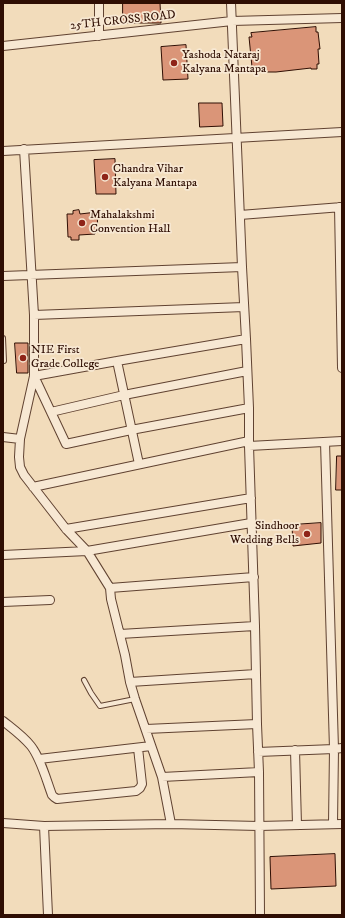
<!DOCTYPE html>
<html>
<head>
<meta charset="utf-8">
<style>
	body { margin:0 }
	#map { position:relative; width:345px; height:918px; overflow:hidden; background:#f2dcbb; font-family:"IM FELL DW Pica",serif }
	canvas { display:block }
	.frame { position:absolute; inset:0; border:4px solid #2f0e03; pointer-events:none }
</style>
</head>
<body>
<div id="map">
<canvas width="345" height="918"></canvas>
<div class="frame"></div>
</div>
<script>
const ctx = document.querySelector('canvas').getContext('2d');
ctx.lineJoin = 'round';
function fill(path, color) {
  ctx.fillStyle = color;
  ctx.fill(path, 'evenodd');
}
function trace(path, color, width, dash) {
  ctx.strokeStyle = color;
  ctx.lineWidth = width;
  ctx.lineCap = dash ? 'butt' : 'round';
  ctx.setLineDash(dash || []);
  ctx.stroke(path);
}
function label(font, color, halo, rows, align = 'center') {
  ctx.font = font + ' "IM FELL DW Pica",serif';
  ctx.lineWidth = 3.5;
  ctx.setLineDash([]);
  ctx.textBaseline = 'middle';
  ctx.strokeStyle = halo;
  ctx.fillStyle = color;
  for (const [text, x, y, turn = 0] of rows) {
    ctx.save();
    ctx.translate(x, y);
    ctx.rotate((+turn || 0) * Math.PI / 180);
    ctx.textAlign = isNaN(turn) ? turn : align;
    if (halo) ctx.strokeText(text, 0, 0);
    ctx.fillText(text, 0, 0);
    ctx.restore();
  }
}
const building = new Path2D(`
	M123,3H160L161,23H123Z
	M316,27V32H318L320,49H318L319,64H317V69H311V68L276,72H254V67H252L249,37H252L251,33Z
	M186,45L188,79L163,80L161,47Z
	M199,103H222L223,126L200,127Z
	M115,159L116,194H96L94,160Z
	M79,210L80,214L97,212L98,232H95V234L79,235V240H71V237H68L67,214H73V211Z
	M15,343H28V373H17Z
	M337,456H342V490H336Z
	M321,523V543L293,546L292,525Z
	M335,854L336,886L271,889L270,857Z`);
fill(building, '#da9578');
trace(building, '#2f0e03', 1);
const lane = new Path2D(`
	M3,338L4,361
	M84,680L91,693L100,706L135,699`);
const street = new Path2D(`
	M231,3L242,267L246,339L249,408V446L255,626L257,724L259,772L260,915
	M99,36V3
	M3,46L232,21L342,18
	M24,149L34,315V376L20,439L19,457L20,467L24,475L66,529L87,551L110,588L111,599L125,655L130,682L135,699L162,777L171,824
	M3,151L342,132
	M339,207L342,368
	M240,215L342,207
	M3,276L242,267
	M34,315L244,307
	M117,361L139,464
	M34,376L66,444L131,430L249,408
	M34,376L117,361L246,339
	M51,412L124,395L247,371
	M3,437L20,439
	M249,446L342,441
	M33,487L249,441
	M66,529L251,498
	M3,555L87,551L251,523
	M110,588L254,577
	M3,602L50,600
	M120,634L255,626
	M130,682L256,674
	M3,721C13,729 23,736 31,746C41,759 46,779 52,795L54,797L57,799L136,791L140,788L142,784L138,748
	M146,729L257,724
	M295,750L297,825
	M258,752L334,749L325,442
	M39,759L151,746
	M162,777L259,772
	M3,823L44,826L171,824L259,826L342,824
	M333,824L334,749L342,748
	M44,826L48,915`);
trace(lane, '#604231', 6);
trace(street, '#604231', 10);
trace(lane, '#f7e8d3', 4);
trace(street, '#f7e8d3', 8);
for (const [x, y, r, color] of [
	[174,63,4,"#8f2418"],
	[105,177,4,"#8f2418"],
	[82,223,4,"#8f2418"],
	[23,358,4,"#8f2418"],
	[307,534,4,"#8f2418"]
]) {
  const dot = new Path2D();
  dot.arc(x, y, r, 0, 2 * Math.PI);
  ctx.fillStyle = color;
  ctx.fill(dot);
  trace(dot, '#f7e8d3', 1.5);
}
label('12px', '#2f0e03', '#f7e8d3', [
	["25TH CROSS ROAD",123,21,-6]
]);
label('12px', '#2f0e03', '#f7e8d3', [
	["Yashoda Nataraj",182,56],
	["Kalyana Mantapa",182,70],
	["Chandra Vihar",113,170],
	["Kalyana Mantapa",113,184],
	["Mahalakshmi",90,216],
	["Convention Hall",90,230],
	["NIE First",31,351],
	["Grade College",31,365],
	["Sindhoor",299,527,"right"],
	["Wedding Bells",299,541,"right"]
], 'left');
</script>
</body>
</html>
